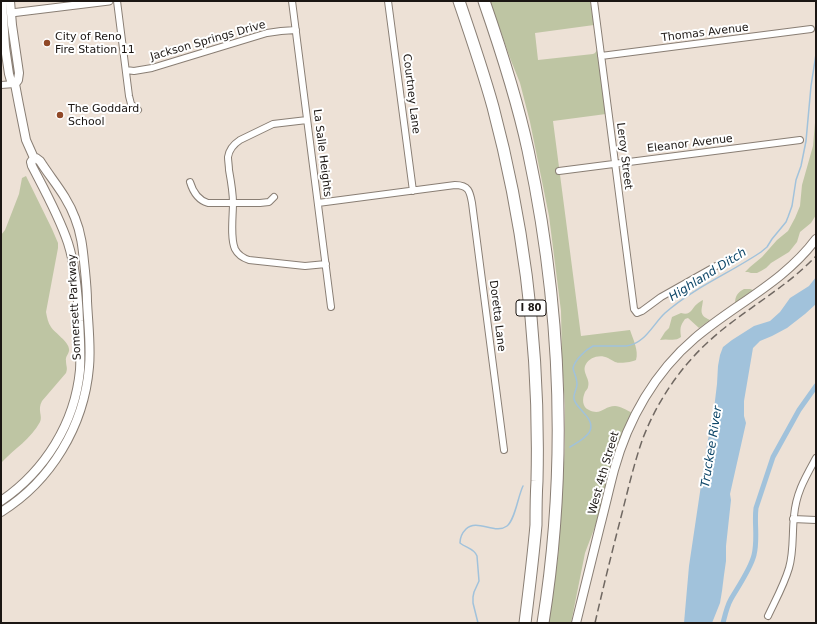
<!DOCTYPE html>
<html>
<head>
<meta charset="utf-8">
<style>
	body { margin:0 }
	#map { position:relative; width:817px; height:624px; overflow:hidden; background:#ede1d6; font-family:"DejaVu Sans",sans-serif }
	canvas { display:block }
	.frame { position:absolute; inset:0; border:2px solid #1b1613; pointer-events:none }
</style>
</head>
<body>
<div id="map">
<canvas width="817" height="624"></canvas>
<div class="frame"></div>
</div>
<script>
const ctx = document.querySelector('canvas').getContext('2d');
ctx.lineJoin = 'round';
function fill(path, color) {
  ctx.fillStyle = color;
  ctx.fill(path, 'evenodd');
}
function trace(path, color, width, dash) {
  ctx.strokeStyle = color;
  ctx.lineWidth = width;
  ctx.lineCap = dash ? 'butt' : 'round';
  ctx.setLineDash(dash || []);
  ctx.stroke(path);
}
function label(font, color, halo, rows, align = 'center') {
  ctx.font = font + ' "DejaVu Sans",sans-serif';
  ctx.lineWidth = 4;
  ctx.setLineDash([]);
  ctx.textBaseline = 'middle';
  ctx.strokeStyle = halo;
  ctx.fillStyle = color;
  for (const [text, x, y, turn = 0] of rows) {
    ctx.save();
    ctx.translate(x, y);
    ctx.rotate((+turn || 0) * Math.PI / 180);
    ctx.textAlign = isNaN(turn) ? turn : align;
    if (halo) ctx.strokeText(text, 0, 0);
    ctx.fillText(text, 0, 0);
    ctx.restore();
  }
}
fill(new Path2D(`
	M490,1H532V2L590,1L594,25L535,33L538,60L593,54L595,53L597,50L606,114L553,121L581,336L630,330C633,339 639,351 636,360C632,362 620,364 615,362C613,361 610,359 608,358C600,354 590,357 586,364C581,372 591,379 588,387C588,389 586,390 585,392C582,399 582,407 589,410C601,416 604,406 615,406C620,406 627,410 632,413L619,440L596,524L585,553L571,623H548L558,557L565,447V406L562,360L561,311L549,216L530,122L520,83L510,58Z
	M816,111V215L811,223L800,232L797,242L789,252L771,263L766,268L761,271L757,273H751L748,272H745L750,267L762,257L777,240L788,231L795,218L800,206L802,185L813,146Z
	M26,176L52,229L58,243V248L46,312C47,317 48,323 51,327C55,333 69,342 69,349C70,353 65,356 66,361C66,366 68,368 66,373L42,401C37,410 43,416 40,422C31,439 14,449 1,463V235L5,230L7,225L19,194L22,178Z
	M744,289H750L753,290L735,303C735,296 738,292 744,289Z
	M703,300C702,310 698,315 710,320L699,328L688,318L685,319C680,326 680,328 681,337C675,342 668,338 660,340L665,332L669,328L672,317L681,313C691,316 691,309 697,304C699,302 701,301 703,300Z`), '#bec5a3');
fill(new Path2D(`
	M816,277V304L805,314L787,328L772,336L760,341L753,348L744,401V416L746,423L730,494L731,500L726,546V561L724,575L722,591L720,603L712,623H684L689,566L707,445L714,409L717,384L718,366L720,355L723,347L732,340L754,326L770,321L780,312L790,298L809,286Z`), '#a1c2db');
trace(new Path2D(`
	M570,447C585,438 601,430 583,412C580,408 575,404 574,399C573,394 577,389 577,384C577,378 574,373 573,368C575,360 585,350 593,346H626C645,344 653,324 665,313C693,288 730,273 761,252L767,247L772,239L786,222L788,217L792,206L796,180L801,166L806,141L811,86L816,54
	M478,623L473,603V597L474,592L479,581L477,556C474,548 466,548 460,543C460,538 462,533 466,529C477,518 495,535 507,526C515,520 518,496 523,486`), '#a1c2db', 1.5);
trace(new Path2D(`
	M723,623C725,615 727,606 731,599C738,587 751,568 754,555C758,539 754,523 756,508L773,457L799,410L816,386`), '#a1c2db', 5);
const minor = new Path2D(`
	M117,1L129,96L131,104L138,110
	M292,1L331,307
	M388,1L413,191
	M594,1L634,309L637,313L642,311L661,297L716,266
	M601,56L811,29
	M126,70L134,71L152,68L267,33L281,31L296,30
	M1,85L15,84
	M307,120L273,124L240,140C234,144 229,150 228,157C228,161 229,166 229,170C231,181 233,192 233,203C233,216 230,238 235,249C238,255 243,258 249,260L305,266L326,264
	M559,171L800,140
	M190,182C193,192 198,200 208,203H260L269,202L274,197
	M318,203L455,185C469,185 470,192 472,203L504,450
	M793,519L816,520
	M768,616C775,601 784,585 789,568C794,551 792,533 794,516C796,493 805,478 816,458`);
const tertiary = new Path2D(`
	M11,13L109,1`);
const secondary = new Path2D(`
	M2,1L5,47L9,74L11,81L15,84
	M1,501C45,471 75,423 80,370C81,353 80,337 79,321C78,294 76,268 68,243C59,216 45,191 32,166L31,162L34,158L26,140L19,105L15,84L18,80L19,73L12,25L10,1
	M1,512C51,481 84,426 89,367C91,346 88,323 87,301C87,291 86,281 85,271C83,252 82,235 75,218C67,196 52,180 40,161L36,158H34
	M576,623C584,591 592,558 600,526C605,507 609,489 614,470C628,419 655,372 695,338C735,304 784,282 816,239`);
const motorway = new Path2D(`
	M459,1C471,36 483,71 493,107C526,231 540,353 537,481C536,496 536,510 536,525C533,558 529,591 525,623
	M484,1C501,50 517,99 528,150C561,305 568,466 543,623`);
trace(minor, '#897e74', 8);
trace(tertiary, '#897e74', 9);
trace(secondary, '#897e74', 10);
trace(motorway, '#897e74', 13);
trace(minor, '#fff', 6);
trace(tertiary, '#fff', 7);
trace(secondary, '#fff', 8);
trace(motorway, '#fff', 11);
trace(new Path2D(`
	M595,623C603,588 612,552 621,517C628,490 634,463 643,438C657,402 679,369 707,343C741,311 784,290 816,256`), '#706862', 1.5, [8, 4]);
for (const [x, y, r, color] of [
	[47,43,4,"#904827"],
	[60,115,4,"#904827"]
]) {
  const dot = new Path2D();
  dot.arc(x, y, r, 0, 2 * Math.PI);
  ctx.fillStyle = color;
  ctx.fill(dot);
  trace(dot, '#fff', 1.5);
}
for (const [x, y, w] of [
	[531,308,30]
]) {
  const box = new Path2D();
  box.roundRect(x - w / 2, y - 8, w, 16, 3);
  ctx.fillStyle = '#fff';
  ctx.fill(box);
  trace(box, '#1b1613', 1);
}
label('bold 10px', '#1b1613', null, [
	["I 80",531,308]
]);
label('11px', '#1b1613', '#fff', [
	["Thomas Avenue",705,33,-7],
	["Jackson Springs Drive",208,41,-16],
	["Courtney Lane",411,94,83],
	["Eleanor Avenue",690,144,-7],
	["La Salle Heights",322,153,83],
	["Leroy Street",624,156,83],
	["Somersett Parkway",75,307,-93],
	["Doretta Lane",497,316,83],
	["West 4th Street",604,473,-74]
]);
label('11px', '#1b1613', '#fff', [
	["City of Reno",55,37],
	["Fire Station 11",55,50],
	["The Goddard",68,109],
	["School",68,122]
], 'left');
label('italic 12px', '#0c4567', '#fff', [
	["Highland Ditch",708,275,-32],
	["Truckee River",712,447,-81]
]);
</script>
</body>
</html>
